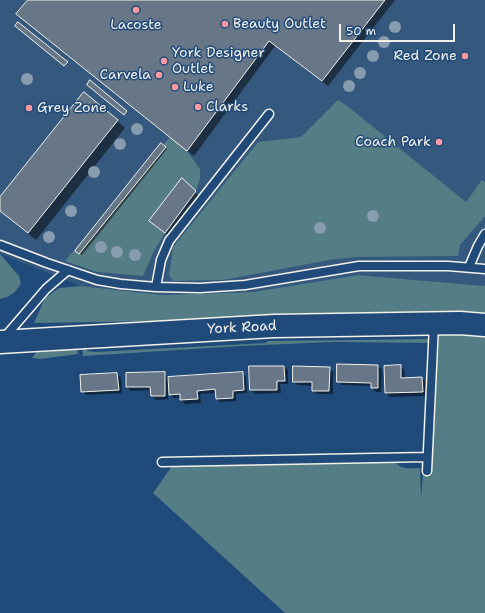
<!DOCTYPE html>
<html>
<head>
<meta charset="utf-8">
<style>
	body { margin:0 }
	#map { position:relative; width:485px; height:613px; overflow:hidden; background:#1f4a7a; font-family:"Shantell Sans",sans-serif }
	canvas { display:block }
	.scale { position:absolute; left:339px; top:24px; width:116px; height:18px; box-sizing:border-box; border:2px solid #f4f1e8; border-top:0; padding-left:5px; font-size:12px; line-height:14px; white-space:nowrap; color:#f4f1e8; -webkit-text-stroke:3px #1f4a7a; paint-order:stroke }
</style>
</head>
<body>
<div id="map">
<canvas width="485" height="613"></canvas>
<div class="scale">50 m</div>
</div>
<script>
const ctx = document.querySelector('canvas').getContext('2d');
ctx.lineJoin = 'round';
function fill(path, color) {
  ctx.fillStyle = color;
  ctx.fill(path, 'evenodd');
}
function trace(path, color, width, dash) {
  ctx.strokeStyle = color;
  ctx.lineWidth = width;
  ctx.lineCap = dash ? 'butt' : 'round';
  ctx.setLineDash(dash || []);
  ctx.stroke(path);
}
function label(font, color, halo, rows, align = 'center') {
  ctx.font = font + ' "Shantell Sans",sans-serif';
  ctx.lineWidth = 3;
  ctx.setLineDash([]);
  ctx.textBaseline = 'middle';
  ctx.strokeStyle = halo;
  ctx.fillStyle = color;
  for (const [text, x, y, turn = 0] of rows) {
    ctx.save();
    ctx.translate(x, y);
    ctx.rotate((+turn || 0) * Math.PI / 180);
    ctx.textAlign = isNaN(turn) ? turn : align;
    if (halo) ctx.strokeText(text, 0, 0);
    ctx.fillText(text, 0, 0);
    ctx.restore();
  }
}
fill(new Path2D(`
	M0,0H485V286L358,275L253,292L162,295L81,286L0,254Z`), '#35587e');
fill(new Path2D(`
	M338,100L346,105L466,202L482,180L485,182V216L460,245L458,256L356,257L335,259L223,280L173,281L169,275L173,247L258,142L301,137Z
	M170,137L187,151L200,169V179L196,191L165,233L153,253L143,276L97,272L65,261Z
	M0,254L19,276L21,284C16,292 10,297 0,299Z
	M358,275L485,286V315L409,312L167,321L34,323L45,298L59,288L81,286L162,295L253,292Z
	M430,330L485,333V613H285L153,493L172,466L395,460C399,471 410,468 420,468L421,499L425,447L429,343L333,342L241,346L83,356L82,340L87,351L96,352L266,343L268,341L429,339Z
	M77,345L78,354L40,359L32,358L37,351L49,352L61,347Z`), '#547d85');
fill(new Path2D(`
	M30,0H395L328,86L275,46L194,156L23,20L18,14Z
	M84,93L125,128L36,240L0,211V199Z
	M162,144L167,149L82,255L78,252Z
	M182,180L199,196L169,236L154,225Z
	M378,366L382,370L381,392H376L372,388V386L342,385L338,381Z
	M400,366L404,370L405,379L422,378L426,382V396L390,397L386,393Z
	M284,367L288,370V384H280L281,393L255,394L251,390Z
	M329,368L333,372V394H317L313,390V386L298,385L294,382Z
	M164,373L168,378L242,373L246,377L247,393L236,394V401L220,402L216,398V393L200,394L201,403L185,404L181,400V398H174L168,392V399L156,400L152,396L151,390L131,391L127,387Z
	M117,374L121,378L122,393L86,395L82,391Z`), '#0007');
const building = new Path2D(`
	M28,0H385L322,81L269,41L187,151L16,14Z
	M18,22L68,62L64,66L15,26Z
	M90,80L127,111L124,115L87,85Z
	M84,92L118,120L28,233L0,211V197Z
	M161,143L166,147L79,254L75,251Z
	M182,178L196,191L165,233L149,221Z
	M337,364L378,365V388H371V383L337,382Z
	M401,365V378L422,377L423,392L385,393L384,366Z
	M249,366H284L285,381H277V390H250Z
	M293,366L330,367L329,391H312V382H293Z
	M165,372V396H151L150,387H126V373Z
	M243,372L244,390L233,391V398L216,399L215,389L197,391L198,399L180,400V394L169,395L168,377Z
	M117,373L119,390L81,392L80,375Z`);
fill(building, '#677787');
trace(building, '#f4f1e8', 1);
const service = new Path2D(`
	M0,245L47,263L97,280L121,284L156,287L200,288L245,285L359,266H448L485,269
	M469,267L478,246L485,234
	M156,287L161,260L169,241L269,114
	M4,338L46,289L68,270
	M162,462L427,457
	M427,471L434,324`);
const secondary = new Path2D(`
	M0,342L274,326L460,323L485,325`);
trace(service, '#f4f1e8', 11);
trace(secondary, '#f4f1e8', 25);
trace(service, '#1f4a7a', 8);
trace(secondary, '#1f4a7a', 22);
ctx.fillStyle = '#879cae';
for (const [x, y] of [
	[395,27],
	[384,42],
	[373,56],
	[360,73],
	[27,79],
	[349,86],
	[137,129],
	[120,144],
	[94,172],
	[71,211],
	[373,216],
	[320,228],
	[49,237],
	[101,247],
	[117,252],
	[135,255]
]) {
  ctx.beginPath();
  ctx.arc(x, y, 6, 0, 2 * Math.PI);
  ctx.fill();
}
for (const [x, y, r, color] of [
	[136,10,4,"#ff9aa2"],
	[225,24,4,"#ff9aa2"],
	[465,56,4,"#ff9aa2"],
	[164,61,4,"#ff9aa2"],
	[159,75,4,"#ff9aa2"],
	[175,87,4,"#ff9aa2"],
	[198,107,4,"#ff9aa2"],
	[29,108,4,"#ff9aa2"],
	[439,142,4,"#ff9aa2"]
]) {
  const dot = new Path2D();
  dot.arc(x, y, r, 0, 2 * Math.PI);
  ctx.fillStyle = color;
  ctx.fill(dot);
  trace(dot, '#1f4a7a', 1.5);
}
label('14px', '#f4f1e8', '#1f4a7a', [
	["Beauty Outlet",233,24],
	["Lacoste",136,25,"center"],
	["York Designer",172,53],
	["Outlet",172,69],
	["Red Zone",457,56,"right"],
	["Carvela",151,75,"right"],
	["Luke",183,87],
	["Clarks",206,107],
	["Grey Zone",37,108],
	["Coach Park",431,142,"right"]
], 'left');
label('14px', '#f4f1e8', '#1f4a7a', [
	["York Road",242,328,-3]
]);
</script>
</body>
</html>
